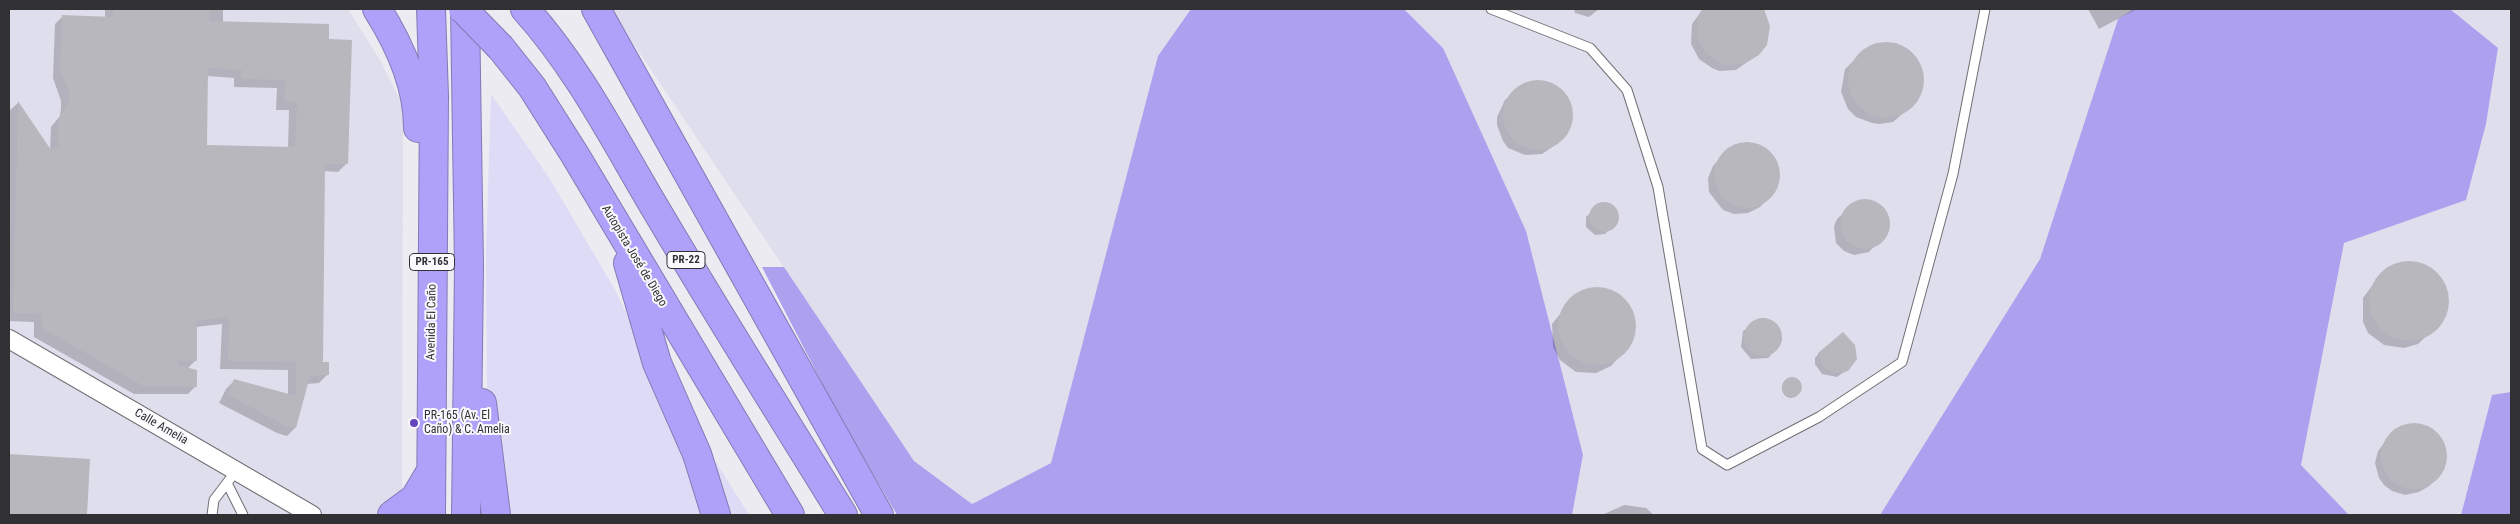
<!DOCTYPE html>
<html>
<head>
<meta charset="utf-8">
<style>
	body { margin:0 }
	#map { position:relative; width:2520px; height:524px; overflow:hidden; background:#ecebf2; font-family:"Roboto Condensed",sans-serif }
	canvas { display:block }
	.frame { position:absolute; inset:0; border:10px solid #313133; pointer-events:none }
</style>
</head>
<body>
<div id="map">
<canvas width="2520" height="524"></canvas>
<div class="frame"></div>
</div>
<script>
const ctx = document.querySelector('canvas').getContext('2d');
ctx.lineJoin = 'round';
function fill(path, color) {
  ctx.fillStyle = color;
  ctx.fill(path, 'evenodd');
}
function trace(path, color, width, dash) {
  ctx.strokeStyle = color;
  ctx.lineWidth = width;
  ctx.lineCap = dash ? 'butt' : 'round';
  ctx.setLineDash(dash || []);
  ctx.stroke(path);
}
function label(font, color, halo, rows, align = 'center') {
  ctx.font = font + ' "Roboto Condensed",sans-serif';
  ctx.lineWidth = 4;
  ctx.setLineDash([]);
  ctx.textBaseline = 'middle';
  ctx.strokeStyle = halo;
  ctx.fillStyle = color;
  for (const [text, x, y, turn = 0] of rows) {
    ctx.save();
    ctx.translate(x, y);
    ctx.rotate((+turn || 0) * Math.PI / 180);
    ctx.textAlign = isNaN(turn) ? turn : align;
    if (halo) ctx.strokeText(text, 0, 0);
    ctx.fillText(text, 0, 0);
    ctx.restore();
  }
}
fill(new Path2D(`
	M9,9H348L381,62L403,106L402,515H9Z
	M610,9H1191L1158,56L1051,463L972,504L914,461Z
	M1404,9H2134L2118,19L2040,259L1880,515H1572L1583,455L1443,48Z
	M2450,9H2511V392L2492,396L2461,515H2349L2301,465L2344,243L2466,200L2486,124L2498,48Z`), '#dfdeec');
fill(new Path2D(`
	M491,94L550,179L615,290L648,357L708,515H506L487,391L486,256Z
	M716,462L749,515H728L712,464Z`), '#dedbf6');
fill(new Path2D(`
	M1191,9H1404L1443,48L1526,231L1583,455L1572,515H897L837,412L762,267H784L914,461L972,504L1051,463L1158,56Z
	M2134,9H2450L2498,48L2486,124L2466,200L2344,243L2301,465L2349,515H1880L2040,259L2118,19Z
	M2511,392V515H2461L2492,395Z`), '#ada0ef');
fill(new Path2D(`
	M105,9H223V22L328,41L347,163L338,172L324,171L322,363L327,375L319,383L307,384L295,428L287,436L277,433L219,403L226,389L234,381L288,395V370L220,369L222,324L196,327V360L188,368L196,386L188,394H134L34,337V322L9,321L10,110L18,103L50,151L51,127L60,116L61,108V101L53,78L55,24L63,16L105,18ZM207,76L234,78V87L277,88L276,110H289L288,148L206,147Z
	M1574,9H1599L1589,17L1575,13Z
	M1703,9H1763L1769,26L1758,54L1736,70L1719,71L1712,68L1699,59L1691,44L1692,24Z
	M2088,9H2137L2099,29Z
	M1877,43H1896L1906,48L1916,57L1923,77L1921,93L1913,105L1893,122L1880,124L1872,123L1856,117L1848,109L1841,92L1845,69L1869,46Z
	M1539,81L1553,85L1567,97L1571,108V118L1565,136L1558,143L1542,154L1525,155L1508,148L1503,141L1497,125V117L1505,100L1512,93L1522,85Z
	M1748,144L1764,149L1774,160L1778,180L1773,193L1760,207L1748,213L1734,214L1723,210L1709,192L1708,178L1713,166L1728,150Z
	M1871,201L1885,213L1888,219L1887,232L1869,252L1854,255L1844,251L1836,243L1834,226L1837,219L1853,204Z
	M1600,203H1608L1616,210L1617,221L1605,234L1595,235L1586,227V217Z
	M2409,262L2425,265L2433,270L2441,279L2447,291L2445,314L2441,322L2418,344L2404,348L2384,345L2368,333L2363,322V298L2380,275L2393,265Z
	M1592,289L1615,292L1625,301L1630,307L1635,326L1631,344L1611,366L1596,373L1576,372L1560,360L1553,347L1552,324L1573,298Z
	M1761,319L1774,322L1782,340L1780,345L1768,358L1751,359L1741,347L1743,331Z
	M1819,353L1847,370L1837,377L1822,374L1815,364V358Z
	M1782 389a9 9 0 1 1 18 0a9 9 0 1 1-18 0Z
	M2414,424L2425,426L2439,435L2445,448L2446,460L2436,479L2429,486L2419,492L2405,495L2392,491L2384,485L2379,478L2375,463L2378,451L2392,433L2402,427Z
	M9,455L89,460L86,515H9Z
	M1624,505L1646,508L1654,515H1602Z`), '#0003');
fill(new Path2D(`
	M113,9H210L209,21L329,24V39L352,40L348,164H325L323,362H329V375L310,376L296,428L285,426L227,394L234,379L296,396V362L228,361L229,317L197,321V361H178V365L197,370V387L143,386L42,328V314L13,313L18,101L51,150L58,146L59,117L67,106L69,99V92L60,69L62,15L113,17ZM208,68L242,70L241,79L285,80L284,102H297L295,147L207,145Z
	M1702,9H1764L1770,26L1767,45L1759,55L1744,64L1726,65L1718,62L1705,52L1697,37L1698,17Z
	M1848 80a38 38 0 1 1 76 0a38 38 0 1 1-76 0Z
	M1503 115a35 35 0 1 1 70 0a35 35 0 1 1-70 0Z
	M1714 175a33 33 0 1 1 66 0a33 33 0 1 1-66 0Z
	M1840 224a25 25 0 1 1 50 0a25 25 0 1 1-50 0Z
	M1589 217a15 15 0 1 1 30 0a15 15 0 1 1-30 0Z
	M2369 301a40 40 0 1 1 80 0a40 40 0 1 1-80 0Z
	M1558 326a39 39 0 1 1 78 0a39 39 0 1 1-78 0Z
	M1744 337a19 19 0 1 1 38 0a19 19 0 1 1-38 0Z
	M1843,332L1855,345L1857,359L1848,371L1842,373L1831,372L1822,366L1818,353Z
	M1782 387a10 10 0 1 1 20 0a10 10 0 1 1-20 0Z
	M2381 456a33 33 0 1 1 66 0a33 33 0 1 1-66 0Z
	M9,454L90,459L87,515H9Z`), '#b8b7be');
const lane = new Path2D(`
	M1491,9L1590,48L1627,90L1658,187L1702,449L1727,465L1819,417L1902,362L1953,174L1985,9
	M227,483L243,515
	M212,515L214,500L236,471`);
const street = new Path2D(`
	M9,339L312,515`);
const highway = new Path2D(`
	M377,9C400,45 418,85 418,128
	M465,9L469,267L466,515
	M525,9C581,71 618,147 661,218C720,318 782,416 843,515
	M596,9L879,515
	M501,48L532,87L575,155L790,515
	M628,263L657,363L697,454L716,515
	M482,403L496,515
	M392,515L415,498L431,471
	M431,515L434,96L431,9`);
trace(lane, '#707076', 11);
trace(street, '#707076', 20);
trace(highway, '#837ab4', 30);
trace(lane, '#fff', 9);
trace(street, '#fff', 18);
trace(highway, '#afa1f9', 28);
const highwayBridge = new Path2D(`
	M463,9L501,48`);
trace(highwayBridge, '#837ab4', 30, []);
trace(highwayBridge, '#afa1f9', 28);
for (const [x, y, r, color] of [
	[414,423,5,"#6646bf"]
]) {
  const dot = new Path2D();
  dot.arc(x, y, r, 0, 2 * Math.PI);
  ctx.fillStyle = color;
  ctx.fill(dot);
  trace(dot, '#f9f9fe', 2);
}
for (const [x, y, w] of [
	[686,260,38],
	[432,262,45]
]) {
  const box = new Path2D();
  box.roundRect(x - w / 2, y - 8.5, w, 17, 4);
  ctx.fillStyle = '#f9f9fe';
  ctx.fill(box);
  trace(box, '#313133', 1);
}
label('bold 11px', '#313133', null, [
	["PR-22",686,260],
	["PR-165",432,262]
]);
label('12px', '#313133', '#f9f9fe', [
	["Autopista José de Diego",634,256,59],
	["Avenida El Caño",432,322,-89],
	["Calle Amelia",161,427,30]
]);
label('12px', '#313133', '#f9f9fe', [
	["PR-165 (Av. El",424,416],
	["Caño) & C. Amelia",424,430]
], 'left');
</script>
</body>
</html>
